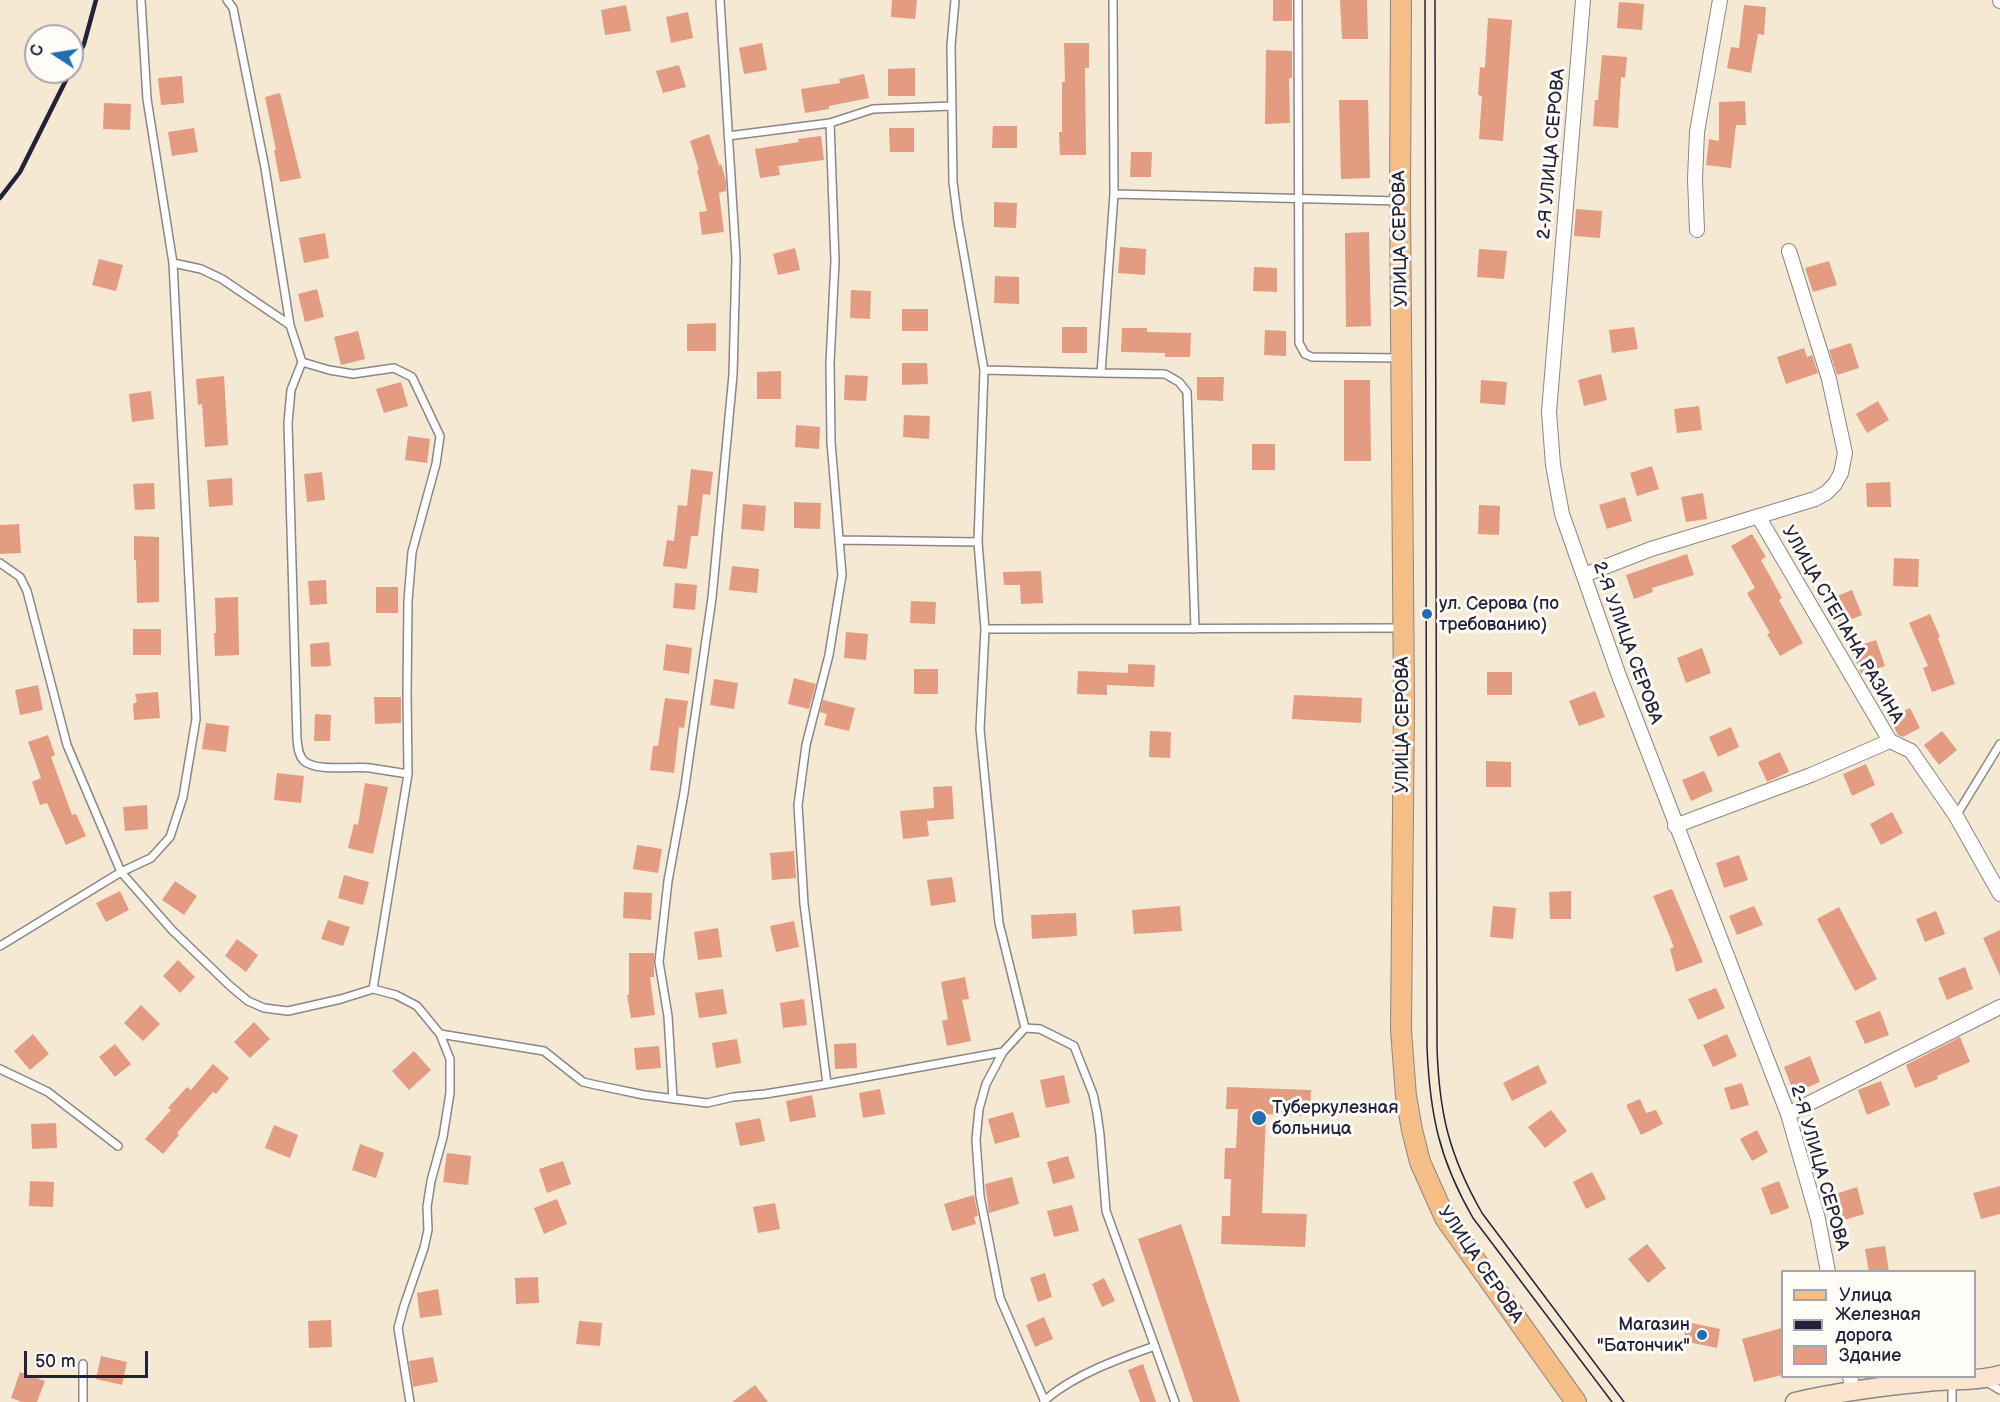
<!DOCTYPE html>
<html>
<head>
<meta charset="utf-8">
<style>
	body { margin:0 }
	#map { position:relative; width:2000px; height:1402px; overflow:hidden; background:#f5e9d3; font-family:"Balsamiq Sans",sans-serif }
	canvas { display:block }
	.legend { position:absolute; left:1781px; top:1270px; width:195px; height:108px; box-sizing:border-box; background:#fdfcf7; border:2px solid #a5a5ac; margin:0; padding:8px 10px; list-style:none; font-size:18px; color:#22223b }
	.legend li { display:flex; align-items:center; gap:12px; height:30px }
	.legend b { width:30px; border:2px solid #a5a5ac }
	.north { position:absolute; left:24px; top:24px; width:60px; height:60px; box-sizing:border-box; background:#fdfcf7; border:2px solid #a5a5ac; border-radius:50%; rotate:282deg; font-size:16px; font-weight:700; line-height:24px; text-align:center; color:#22223b }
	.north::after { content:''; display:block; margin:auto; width:21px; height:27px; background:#1f6fb2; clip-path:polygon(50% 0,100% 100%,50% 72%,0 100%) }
	.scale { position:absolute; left:24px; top:1351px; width:124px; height:27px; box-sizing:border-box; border:3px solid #22223b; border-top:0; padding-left:8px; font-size:18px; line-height:21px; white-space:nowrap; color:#22223b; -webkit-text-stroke:4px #fdfcf7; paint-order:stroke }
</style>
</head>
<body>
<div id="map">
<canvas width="2000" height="1402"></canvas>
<ul class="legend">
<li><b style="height:8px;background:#f6be87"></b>Улица</li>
<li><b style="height:8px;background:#22223b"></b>Железная дорога</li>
<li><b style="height:16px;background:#e39b82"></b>Здание</li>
</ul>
<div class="north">С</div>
<div class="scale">50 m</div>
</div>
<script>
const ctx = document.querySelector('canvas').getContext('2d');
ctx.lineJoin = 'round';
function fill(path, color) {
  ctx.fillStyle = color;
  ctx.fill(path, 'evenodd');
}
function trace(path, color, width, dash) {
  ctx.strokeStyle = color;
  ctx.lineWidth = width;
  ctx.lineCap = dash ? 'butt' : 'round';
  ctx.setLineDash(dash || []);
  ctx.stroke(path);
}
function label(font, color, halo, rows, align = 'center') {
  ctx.font = font + ' "Balsamiq Sans",sans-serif';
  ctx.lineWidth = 6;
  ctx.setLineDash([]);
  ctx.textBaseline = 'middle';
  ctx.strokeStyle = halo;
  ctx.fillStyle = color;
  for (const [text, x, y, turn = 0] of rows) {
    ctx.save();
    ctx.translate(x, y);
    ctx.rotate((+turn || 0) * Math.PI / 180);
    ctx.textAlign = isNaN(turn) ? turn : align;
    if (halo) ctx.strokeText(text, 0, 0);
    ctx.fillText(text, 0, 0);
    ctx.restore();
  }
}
fill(new Path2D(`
	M892,0H917L915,19L891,17Z
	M1273,0H1292V21H1273Z
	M1340,0H1367L1368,39H1342Z
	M1619,2L1644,4L1642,30L1617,28Z
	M626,5L631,31L605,35L601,10Z
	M1744,5L1766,7L1764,35L1758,34L1751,73L1727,68L1731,47L1739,48Z
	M688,12L693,38L671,43L666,17Z
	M1488,18L1512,20L1503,141L1479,139L1482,96L1478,95L1480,67L1485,68Z
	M762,43L767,70L744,74L739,48Z
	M1064,43H1089V68H1085L1086,155H1060L1059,132H1062V82H1065Z
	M1266,50L1292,51V78H1289L1290,123L1265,124Z
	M1602,55L1627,57L1625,78L1621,77L1618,128L1593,126L1595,100H1598Z
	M679,65L686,87L663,93L656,71Z
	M915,68V96H888V69Z
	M864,74L869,98L829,106V109L805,113L801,89L840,83L839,79Z
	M182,76L184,103L161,105L158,78Z
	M280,93L301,178L280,182L274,150H276L265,97Z
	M1339,100H1368L1370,178L1341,179Z
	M1745,101L1746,125H1736L1731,168L1706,165L1709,139L1719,141V102Z
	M104,103L131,104L130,130L103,129Z
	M993,126H1017V148H992Z
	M194,128L198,152L172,156L168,132Z
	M889,128H914V152H890Z
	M709,134L719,165L721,164L726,181V191L719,193L724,232L702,235L699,212L707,211L697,170H699L690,141Z
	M821,136L824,160L778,166L780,175L760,178L755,149L799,142L798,139Z
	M1131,152H1152L1151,177H1130Z
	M994,202L1017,203L1016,228L994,227Z
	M1576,209L1602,211L1600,238L1574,236Z
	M1369,232L1371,326L1346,327L1345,233Z
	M325,233L329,258L304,263L299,238Z
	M1120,247L1146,249L1145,275L1118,273Z
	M795,248L800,270L778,275L773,254Z
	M1479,249L1507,251L1504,279L1477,277Z
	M99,259L123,265L116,291L92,285Z
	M1829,261L1837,285L1813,292L1805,268Z
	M1254,267L1277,268V292L1253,291Z
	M995,276L1019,277V304L994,303Z
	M317,289L324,317L305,322L298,294Z
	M851,290L871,291L870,319L850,318Z
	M902,309H928V331H902Z
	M716,323V351H687V324Z
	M1062,327H1087V353H1062Z
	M1634,327L1638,349L1612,353L1609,330Z
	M1122,328H1147V332L1191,333L1190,357H1165V353L1121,352Z
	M1265,330L1286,331V356L1264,355Z
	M358,331L365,359L341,365L334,337Z
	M1851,343L1859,368L1837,375L1829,350Z
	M1804,348L1807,357L1812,355L1818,373L1786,384L1777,357Z
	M902,363H927L928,384L902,385Z
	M781,371V399H757V372Z
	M1601,374L1607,400L1584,406L1578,380Z
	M845,375L868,376L866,401L844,400Z
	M224,376L228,445L205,447L202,404L198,405L196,379Z
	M1197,377H1224L1223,401L1197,400Z
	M1344,380H1370L1371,461H1344Z
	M1481,380L1507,382L1505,405L1480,403Z
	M401,382L408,406L384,413L376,389Z
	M151,391L154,419L132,422L129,394Z
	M1878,401L1889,420L1867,433L1856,414Z
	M1699,406L1702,430L1677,433L1674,409Z
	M904,415L930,416L929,439L903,437Z
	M796,425L820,427L819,449L795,447Z
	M408,436L430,439L427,463L405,460Z
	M1252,444H1275V470H1252Z
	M1652,466L1659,489L1637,496L1630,473Z
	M691,469L713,472L710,495L703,494L698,536H691L687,569L663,566L667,540L674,541L678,505L687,506Z
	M322,472L325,500L307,502L304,474Z
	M232,478L233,505L209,507L207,480Z
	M1890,482L1891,507H1867L1866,483Z
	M154,483L155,509L135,510L133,484Z
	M1703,493L1707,519L1686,522L1681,497Z
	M1625,497L1632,521L1607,529L1599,505Z
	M794,502L821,503L820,529L794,528Z
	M743,504L766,506L764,531L741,529Z
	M1479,505L1500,506L1499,535L1478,534Z
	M19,524L21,553L0,554V525Z
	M1752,534L1766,557L1761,560L1782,598L1779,600L1803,643L1780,656L1767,634L1770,633L1747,593L1755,588L1731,546Z
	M134,536L159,537V602L137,603L136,560H134Z
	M1687,554L1694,575L1652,588L1653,592L1634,599L1626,575Z
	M1894,558L1919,559L1918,587L1893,586Z
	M732,566L759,569L757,593L729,590Z
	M1041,571L1043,603L1021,604L1020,585H1004L1003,572Z
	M326,580L327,604L310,605L308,581Z
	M675,583L697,585L695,610L673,608Z
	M376,587H398V613H376Z
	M1852,590L1862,615L1840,624L1830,599Z
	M238,597L239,655L215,656L214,633H216L215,598Z
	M911,601L936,602L935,624L910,623Z
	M1930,614L1940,637L1938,638L1955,684L1932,692L1923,668L1928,666L1909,623Z
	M133,629H161V655H133Z
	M846,632L868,634L866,660L844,658Z
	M1876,640L1885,666L1861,674L1851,648Z
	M329,642L331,666L311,667L310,644Z
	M666,644L692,648L689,674L663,670Z
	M1702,648L1711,673L1686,683L1677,658Z
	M1128,664L1155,665L1154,687L1107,685V695L1077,694L1078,671L1128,673Z
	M914,669H938V694H914Z
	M1487,672H1512V695H1487Z
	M794,678L816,684L809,709L788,704Z
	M714,679L738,683L734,709L710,705Z
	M38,685L43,710L20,715L15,690Z
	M1595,691L1605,717L1579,726L1569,701Z
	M158,692L160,718L134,720L133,704L137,702L135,694Z
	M1294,695L1362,698L1361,723L1292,719Z
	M374,697H401V723L375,724Z
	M665,698L688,701L684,728L679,727L674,773L650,770L653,746H658Z
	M823,700L855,708L849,731L824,725L827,714L820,712Z
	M1910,708L1920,728L1903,737L1898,735L1890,718Z
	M315,714L331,715L330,741H314Z
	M206,723L229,726L226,752L202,749Z
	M1731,727L1739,747L1718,757L1709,737Z
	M1150,731L1171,732L1170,758L1149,757Z
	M1942,731L1957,750L1939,765L1924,745Z
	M48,735L55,755L51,757L72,815L76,814L86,836L66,845L47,803L40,805L32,782L41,778L28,742Z
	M1780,752L1789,772L1767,782L1758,762Z
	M1486,761L1511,762V787H1486Z
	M1866,764L1875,785L1852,796L1843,774Z
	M1704,771L1713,791L1691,801L1682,780Z
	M277,773L304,776L301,803L274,800Z
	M365,783L388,787L373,854L348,848L354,824L358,825Z
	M952,786L954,819L927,821L929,836L903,839L900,811L934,808L933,787Z
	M147,805L148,829L125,831L123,807Z
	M1892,812L1903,833L1881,845L1870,824Z
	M637,845L662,849L658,873L633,869Z
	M794,851L796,878L772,880L770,853Z
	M1739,855L1748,880L1724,888L1716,863Z
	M344,875L369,882L363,905L338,898Z
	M952,877L956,902L931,906L927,880Z
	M175,881L197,896L184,915L162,900Z
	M1672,889L1703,962L1676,972L1670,949L1674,947L1653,896Z
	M120,891L129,910L106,922L96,903Z
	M1571,891V919H1550L1549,892Z
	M624,892L652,893L651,920L623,918Z
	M1180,906L1182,931L1134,934L1132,910Z
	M1493,906L1516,908L1513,939L1490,937Z
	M1754,906L1763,925L1737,935L1729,916Z
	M1839,907L1877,979L1855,991L1817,919Z
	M1936,911L1945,934L1925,942L1916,919Z
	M1076,913L1077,936L1032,939L1031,915Z
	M328,920L350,927L343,946L321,939Z
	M794,921L799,947L776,952L770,926Z
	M718,928L722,957L698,960L694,932Z
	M2000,930V976L1983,938Z
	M237,939L258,955L246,972L225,956Z
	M629,953H654V977H650L655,1015L631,1018L627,995H629Z
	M178,960L195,977L180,993L163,976Z
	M1965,967L1973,989L1947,1000L1938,978Z
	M965,977L969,999L962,1000L971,1041L947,1046L942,1021L948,1019L941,982Z
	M1716,988L1725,1008L1698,1020L1688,999Z
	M723,989L727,1014L699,1018L695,993Z
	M804,999L807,1025L783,1028L780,1003Z
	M141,1005L160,1024L143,1041L124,1023Z
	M1880,1011L1889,1035L1865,1044L1855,1021Z
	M254,1022L270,1039L250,1058L234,1042Z
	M33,1034L49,1054L30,1070L14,1051Z
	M1727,1034L1737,1056L1713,1067L1703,1045Z
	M1960,1037L1970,1062L1937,1076L1938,1079L1915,1088L1906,1065Z
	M737,1039L741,1063L716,1068L712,1043Z
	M856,1043L857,1068L835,1069L834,1044Z
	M115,1044L131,1064L115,1077L99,1057Z
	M659,1046L661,1068L636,1070L634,1048Z
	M414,1051L431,1070L409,1090L392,1071Z
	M1810,1056L1820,1082L1794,1093L1784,1067Z
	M213,1064L229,1078L216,1094L213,1092L177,1133L179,1135L163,1154L145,1139L171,1110L168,1108L187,1087L191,1090Z
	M1538,1065L1547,1083L1512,1101L1503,1083Z
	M1064,1075L1070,1103L1046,1108L1040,1080Z
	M1881,1081L1890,1105L1867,1115L1858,1090Z
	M1742,1083L1749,1105L1731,1110L1724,1088Z
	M1227,1087L1311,1090L1310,1116L1266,1114L1262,1213L1307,1214L1305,1247L1221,1244L1222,1216H1230L1231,1179H1224L1225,1148H1236L1238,1109H1226Z
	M880,1089L885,1114L863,1118L859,1093Z
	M812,1095L816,1117L790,1122L786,1101Z
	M1640,1099L1646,1113L1656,1110L1663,1124L1641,1135L1626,1105Z
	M1551,1110L1567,1131L1545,1148L1528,1127Z
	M1013,1112L1020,1137L995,1144L988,1119Z
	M760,1118L765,1141L740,1146L735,1123Z
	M56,1123L57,1148L32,1149L31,1124Z
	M274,1125L298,1135L290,1158L265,1148Z
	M1757,1130L1768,1152L1752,1161L1740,1139Z
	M360,1144L384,1153L376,1178L352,1170Z
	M447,1153L471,1156L468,1185L443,1182Z
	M1068,1156L1075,1178L1053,1184L1047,1162Z
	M563,1161L571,1184L547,1193L539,1169Z
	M1592,1172L1606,1199L1586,1209L1573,1182Z
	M1012,1177L1019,1204L989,1213L985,1184Z
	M30,1181L54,1182L53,1207L29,1206Z
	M1779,1181L1789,1208L1771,1215L1761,1188Z
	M2000,1186V1214L1981,1219L1973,1193Z
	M1857,1187L1864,1214L1841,1221L1833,1195Z
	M974,1195L978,1216L974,1217L976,1224L952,1231L944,1204Z
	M557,1199L567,1224L544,1234L534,1208Z
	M775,1203L780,1229L758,1233L753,1207Z
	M1072,1205L1079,1231L1054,1237L1047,1211Z
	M1181,1224L1240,1402H1193L1138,1239Z
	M1647,1244L1666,1268L1648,1283L1628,1259Z
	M1885,1246L1889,1272H1869L1865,1249Z
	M1045,1273L1052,1297L1038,1302L1030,1278Z
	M538,1277L539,1303L516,1304L515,1278Z
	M1104,1278L1115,1301L1102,1307L1092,1284Z
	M438,1289L442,1315L420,1318L417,1293Z
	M1044,1317L1053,1339L1035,1347L1026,1325Z
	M331,1320L332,1347L309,1348L308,1321Z
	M579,1321L602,1323L600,1346L576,1344Z
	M1687,1322L1720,1329L1717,1348L1683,1341Z
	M1782,1328V1375L1754,1382L1742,1339Z
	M101,1356L127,1362L122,1385L96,1379Z
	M433,1357L438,1382L413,1387L409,1361Z
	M1143,1364L1156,1402H1140L1128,1370Z
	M20,1372L45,1381L37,1402H22L11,1398Z
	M755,1385L768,1402H732Z`), '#e39b82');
const service = new Path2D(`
	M227,0L233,8L265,168L290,325
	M955,0L951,46L953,182L958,221L984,370
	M1113,0L1114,194L1101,373L984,370L978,542L985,629L1403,628
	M1298,0L1299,343L1305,354L1312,357L1399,358
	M728,136L830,123L873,109L952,106
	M1114,194L1399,201
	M173,263L201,269L222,279L290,325L302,362L291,390L288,423L297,739C298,747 298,755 304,761C317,772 353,766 370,768C383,770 395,772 408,774L373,989
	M302,362L329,370L353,374L394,368L412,377L440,436L436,464L412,552L408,601L407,693L408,774
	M1101,373L1165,374L1179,382L1187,392L1195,629
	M840,540L978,542
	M0,563L20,577L27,591L67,745L121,872L172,930L229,985L248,1001L264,1008L288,1011L341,999L373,989L396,995L417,1006L440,1034L450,1059V1093L443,1137L431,1181L427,1207L428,1230L424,1248L404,1306L398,1328L410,1402
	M985,629L980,729L999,923L1025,1028L1040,1029L1074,1046L1093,1094L1097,1113L1100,1135L1106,1211L1175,1402
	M1956,816L2000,744
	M0,946L121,872L151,858L170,837L183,797L196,719L173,263L147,99L141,0
	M1025,1028L1003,1052L986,1084L979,1109L976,1140L980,1196L1000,1298L1045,1402
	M440,1034L544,1051L583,1082L596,1085L644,1095L707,1103L733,1097L765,1094L827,1084L1003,1052
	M0,1069L48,1092L118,1146
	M827,1084L804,904L798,805L806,745L829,655L842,575L831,442L830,363L835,261L830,123
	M673,1099L668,1016L659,962L668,881L684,793L712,598L733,375L736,258L720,0
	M83,1364V1402
	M1985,1381L2000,1390
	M1044,1401C1073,1375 1118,1359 1155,1346
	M1952,1402V1381`);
const minor = new Path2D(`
	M1583,0L1549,412L1553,465L1562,514L1619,676L1788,1114L1818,1219L1828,1272
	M2000,0V1
	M1697,230L1695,179L1697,132L1720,0
	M1758,516L1890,741L1911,751L1956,816L2000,894
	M1584,575L1651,549L1815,499L1826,493L1835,484L1841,473L1845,453L1829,379L1789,251
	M1675,826L1811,775L1890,741
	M1788,1114L2000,1007
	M1850,1376L1853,1392`);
const secondary = new Path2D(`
	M1795,1402C1838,1392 1883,1386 1927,1382C1952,1379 1976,1382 2000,1375`);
const primary = new Path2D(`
	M1401,0L1400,201L1404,704L1401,1030L1406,1096L1412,1130L1420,1162L1445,1218L1576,1402`);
trace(service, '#8c8687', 10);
trace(minor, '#8c8687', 16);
trace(secondary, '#8c8687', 21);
trace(primary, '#8c8687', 22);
trace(service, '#fff', 7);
trace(minor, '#fff', 14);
trace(secondary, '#fbe5cf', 18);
trace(primary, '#f6be87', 20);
trace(new Path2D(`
	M1425,0L1427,1048C1430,1115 1439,1159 1473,1218L1612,1402
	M1435,0L1437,1047C1439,1113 1449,1155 1482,1213L1624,1402`), '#22223b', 1.5);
trace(new Path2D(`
	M72,68L84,44L96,0
	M0,198L20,172L70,72`), '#22223b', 4.5);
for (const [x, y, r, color] of [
	[1427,614,6,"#1f6fb2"],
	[1259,1118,8,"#1f6fb2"],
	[1702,1335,6,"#1f6fb2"]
]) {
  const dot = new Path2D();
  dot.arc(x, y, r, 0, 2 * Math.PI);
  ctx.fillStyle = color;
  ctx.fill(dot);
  trace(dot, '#fdfcf7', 2);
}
label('18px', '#22223b', '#fdfcf7', [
	["2-Я УЛИЦА СЕРОВА",1552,154,-85],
	["УЛИЦА СЕРОВА",1401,239,-91],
	["УЛИЦА СТЕПАНА РАЗИНА",1842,625,60],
	["2-Я УЛИЦА СЕРОВА",1627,643,70],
	["УЛИЦА СЕРОВА",1403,725,-90],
	["2-Я УЛИЦА СЕРОВА",1819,1168,74],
	["УЛИЦА СЕРОВА",1480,1265,56]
]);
label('18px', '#22223b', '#fdfcf7', [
	["ул. Серова (по",1439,604],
	["требованию)",1439,625],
	["Туберкулезная",1272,1108],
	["больница",1272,1129],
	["Магазин",1690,1325,"right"],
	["\"Батончик\"",1690,1346,"right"]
], 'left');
</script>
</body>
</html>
